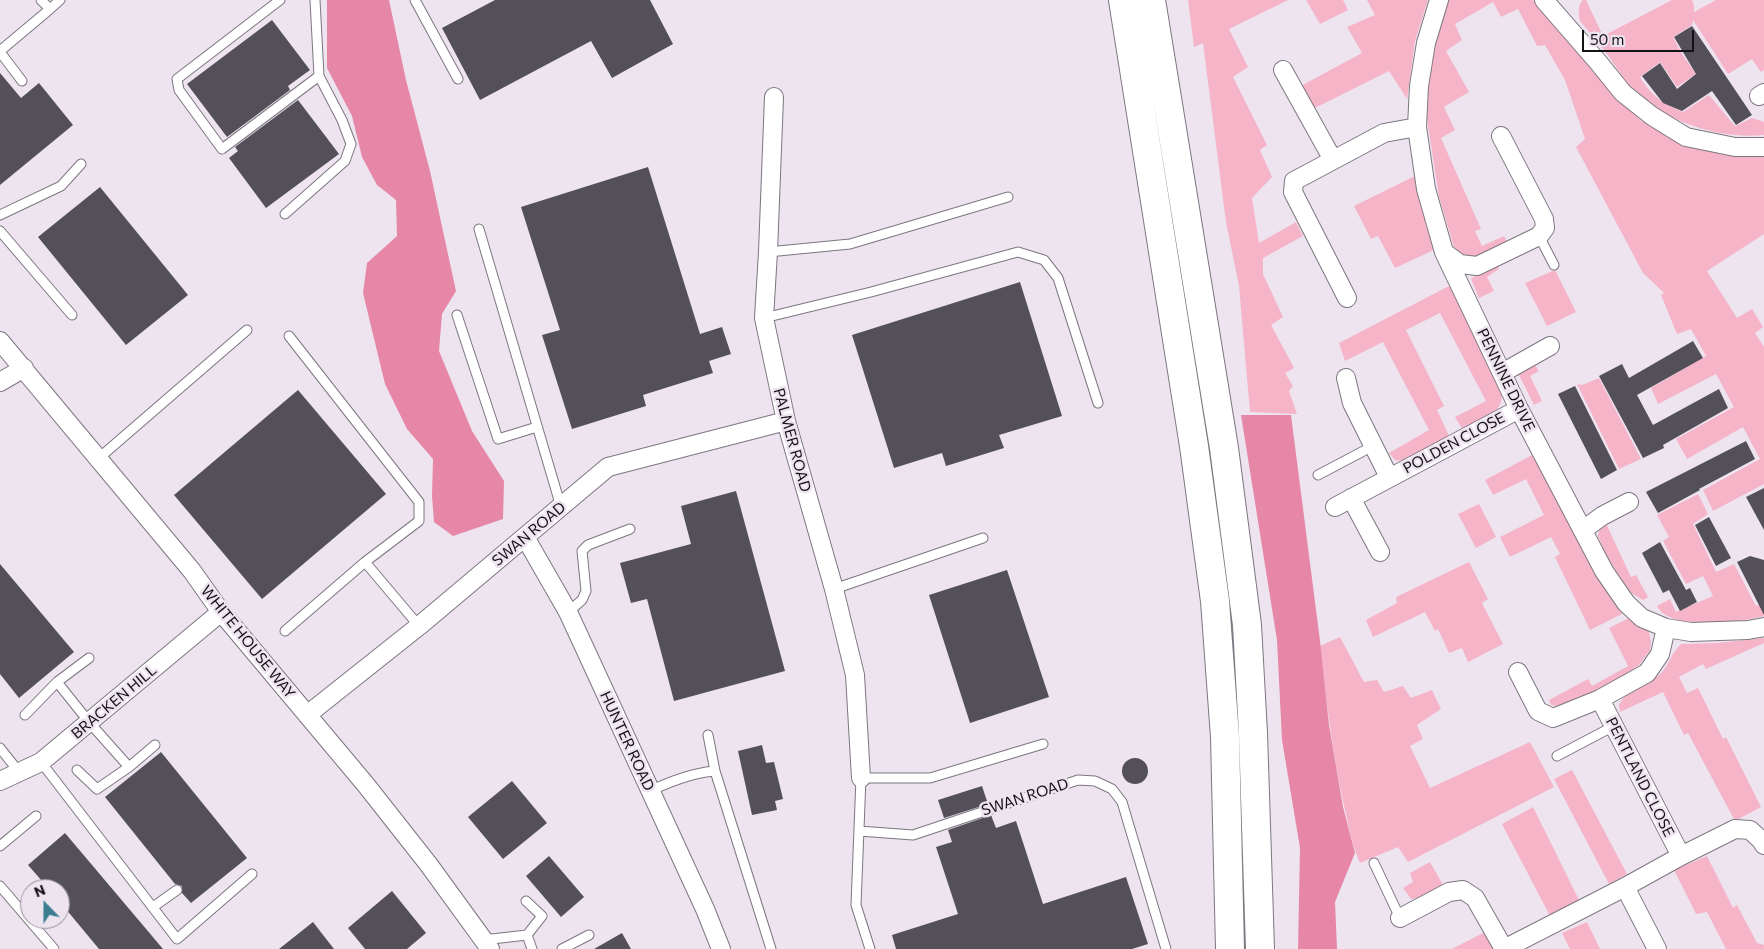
<!DOCTYPE html>
<html>
<head>
<meta charset="utf-8">
<style>
	body { margin:0 }
	#map { position:relative; width:1764px; height:949px; overflow:hidden; background:#ede4f0; font-family:Commissioner,sans-serif }
	canvas { display:block }
	.north { position:absolute; left:20px; top:879px; width:50px; height:50px; box-sizing:border-box; background:#ede4f0; border:1px solid #969098; border-radius:50%; rotate:338deg; font-size:14px; font-weight:700; line-height:20px; text-align:center; color:#141115 }
	.north::after { content:''; display:block; margin:auto; width:18px; height:22px; background:#3c7e90; clip-path:polygon(50% 0,100% 100%,50% 72%,0 100%) }
	.scale { position:absolute; left:1582px; top:30px; width:112px; height:22px; box-sizing:border-box; border:2px solid #141115; border-top:0; padding-left:6px; font-size:15px; line-height:18px; white-space:nowrap; color:#141115; -webkit-text-stroke:4px #ede4f0; paint-order:stroke }
</style>
</head>
<body>
<div id="map">
<canvas width="1764" height="949"></canvas>
<div class="north">N</div>
<div class="scale">50 m</div>
</div>
<script>
const ctx = document.querySelector('canvas').getContext('2d');
ctx.lineJoin = 'round';
function fill(path, color) {
  ctx.fillStyle = color;
  ctx.fill(path, 'evenodd');
}
function trace(path, color, width, dash) {
  ctx.strokeStyle = color;
  ctx.lineWidth = width;
  ctx.lineCap = dash ? 'butt' : 'round';
  ctx.setLineDash(dash || []);
  ctx.stroke(path);
}
function label(font, color, halo, rows, align = 'center') {
  ctx.font = font + ' Commissioner,sans-serif';
  ctx.lineWidth = 5;
  ctx.setLineDash([]);
  ctx.textBaseline = 'middle';
  ctx.strokeStyle = halo;
  ctx.fillStyle = color;
  for (const [text, x, y, turn = 0] of rows) {
    ctx.save();
    ctx.translate(x, y);
    ctx.rotate((+turn || 0) * Math.PI / 180);
    ctx.textAlign = isNaN(turn) ? turn : align;
    if (halo) ctx.strokeText(text, 0, 0);
    ctx.fillText(text, 0, 0);
    ctx.restore();
  }
}
fill(new Path2D(`
	M1188,0H1288L1229,29L1248,67L1233,77L1267,145L1260,150L1272,177L1252,198L1259,243L1296,222L1303,236L1263,258V274L1283,317L1271,325L1294,368L1285,373L1293,386L1289,391L1297,414L1250,412L1239,286L1226,222L1203,43L1194,47Z
	M1306,0H1343L1348,10L1320,24Z
	M1367,0H1428L1415,41L1407,99L1389,71L1313,109L1299,87L1362,53L1347,27L1375,15Z
	M1449,0H1533L1553,20L1618,97L1640,120L1684,142L1764,154V234L1707,271L1737,318L1752,309L1763,327L1755,333L1764,347V484L1713,511L1703,490L1760,459L1743,427L1687,459L1676,439L1734,407L1716,374L1658,404L1651,388L1706,356L1691,329L1677,334L1661,295L1664,293L1643,273L1576,147L1585,139L1565,80L1545,45L1537,46L1518,9L1501,17L1493,2L1455,24L1462,40L1446,51L1469,92L1444,107L1455,130L1441,138L1481,229L1475,231L1482,246L1504,236L1508,244L1473,260L1463,255L1454,247L1439,197L1425,106L1433,55L1446,6Z
	M1583,0H1586L1603,36L1672,0H1692L1694,5V12L1716,0H1764V70L1761,72L1752,59L1728,74L1693,20L1692,25L1673,37L1682,54L1696,74L1677,87L1660,62L1640,77C1651,96 1663,103 1683,112L1709,95L1735,126L1752,118L1764,122V135C1718,140 1660,120 1629,85C1621,75 1614,64 1607,54C1598,42 1589,32 1580,21C1579,14 1577,5 1583,0Z
	M1415,176L1426,226L1434,250L1395,268L1378,236L1371,239L1354,206Z
	M1496,264L1499,269L1487,277L1494,291L1479,298L1471,279L1479,273Z
	M1555,270L1576,312L1547,326L1525,283Z
	M1451,285L1460,303L1459,304L1502,391C1503,416 1483,419 1463,430L1455,417L1486,401L1440,313L1406,330L1444,406L1437,410L1450,438L1407,459L1396,461L1389,453L1429,430L1383,342L1345,361L1339,343Z
	M1534,364L1539,371L1530,376L1542,401L1534,405L1517,371Z
	M1599,378L1641,459L1619,469L1577,384L1582,385Z
	M1534,454L1626,612L1590,630L1555,557L1560,554L1551,537L1510,557L1500,537L1544,515L1526,479L1493,495L1485,480Z
	M1698,494L1708,514L1693,524L1716,572L1734,564L1756,606L1764,603V616C1742,622 1668,631 1657,606L1670,599L1676,612L1713,596L1703,576L1686,584L1663,541L1669,537L1657,515Z
	M1479,504L1496,537L1476,548L1458,514Z
	M1604,519L1631,577L1636,575L1648,597L1643,600L1631,593L1607,557L1598,536L1600,523Z
	M1469,562L1488,599L1482,603L1503,644L1468,662L1462,648L1449,653L1438,629L1435,631L1425,612L1373,637L1366,620L1397,603L1396,597Z
	M1631,617L1648,628L1651,642L1650,650L1639,665L1625,675L1563,707L1551,705L1549,700L1588,679L1592,686L1628,666L1609,628Z
	M1340,637L1364,682L1377,680L1384,692L1403,686L1411,698L1432,690L1441,709L1417,725L1423,739L1410,746L1430,788L1530,742L1554,787L1408,862L1398,847L1360,863C1351,843 1348,822 1343,801C1332,749 1326,698 1320,646Z
	M1764,638V643L1706,669L1703,664L1679,677L1687,693L1698,688L1723,739L1726,737L1761,807L1735,821L1688,733L1684,735L1663,692L1620,712L1619,705C1626,690 1645,686 1658,676C1668,668 1671,653 1681,644L1717,643Z
	M1572,770L1627,874L1609,884L1554,779Z
	M1533,807L1579,900L1550,916L1502,824Z
	M1707,856L1733,908L1737,905L1757,943L1764,945V949H1726L1707,912L1696,914L1674,870Z
	M1430,862L1443,885L1420,898L1411,899L1403,888L1413,882L1410,873Z
	M1587,922L1600,949H1570L1562,933Z
	M1485,932L1494,949H1452Z`), '#f6b4c9');
fill(new Path2D(`
	M327,0H389L406,80L430,171L456,291L442,314L439,351L472,431L504,481L503,519L453,536L434,522L432,496L433,459L407,429L385,384L363,293L367,263L397,236L396,200L377,185L362,157L352,116L327,68Z
	M1241,415H1291L1320,641L1329,725L1343,807L1355,853L1335,902L1337,949H1298L1300,848L1282,740L1277,640Z`), '#e687a8');
fill(new Path2D(`
	M495,0H650L673,44L612,78L591,41L480,100L442,28Z
	M272,20L310,70L288,86L290,90L227,137L187,84Z
	M1692,26L1752,115L1736,125L1712,91L1682,111L1663,103L1642,76L1660,63L1677,89L1696,74L1674,37Z
	M0,73L21,98L39,83L73,125L0,185Z
	M298,100L339,154L266,208L229,158L238,151L235,147Z
	M648,167L700,334L722,327L731,354L709,361L713,373L643,395L646,406L572,429L542,335L560,330L521,207Z
	M100,187L188,295L126,345L38,237Z
	M1020,282L1062,416L999,435L1004,448L946,466L942,453L894,468L852,335Z
	M1693,341L1703,358L1637,395L1653,425L1719,389L1728,408L1663,445L1664,448L1643,458L1599,376L1622,364L1629,378Z
	M1575,386L1617,470L1601,479L1558,394Z
	M298,390L386,494L262,599L174,495Z
	M1746,441L1755,459L1699,489L1700,490L1658,513L1646,492Z
	M1764,488V530L1746,497Z
	M736,491L785,671L674,701L647,599L631,603L620,563L691,544L681,506Z
	M1709,517L1731,558L1716,566L1695,525Z
	M1660,542L1686,590L1690,588L1697,602L1680,611L1669,590L1663,593L1642,553Z
	M1750,556L1764,560V615L1737,562Z
	M0,564L74,652L19,698L0,674Z
	M1007,570L1049,697L970,723L929,595Z
	M762,745L766,763L774,762L783,799L775,801L777,810L752,815L738,751Z
	M161,752L247,858L191,903L182,893V886L175,884L105,797Z
	M1122 771a13 13 0 1 1 26 0a13 13 0 1 1-26 0Z
	M512,781L547,823L503,859L468,817Z
	M982,786L988,804L944,818L938,800Z
	M991,815L996,828L1016,821L1043,904L1126,877L1148,944L1132,949H896L892,935L958,914L936,847L952,842L948,830Z
	M65,833L163,949H99L60,902V889H49L28,865Z
	M549,856L584,897L561,917L526,876Z
	M392,891L426,933L407,949H365L348,928Z
	M313,922L334,949H279Z
	M622,933L631,949H594Z`), '#53505a');
const service = new Path2D(`
	M280,0L177,79L179,90L222,149L319,76L315,0
	M415,0L458,79
	M50,9L60,0
	M0,51L50,9L41,0
	M0,52L22,81
	M285,214L345,161L351,144L342,120L319,76
	M0,215L61,186L81,164
	M479,229L561,507
	M0,231L72,315
	M1539,236L1554,265
	M768,252L850,244L1008,197
	M457,315L498,439L537,427
	M764,318L871,292L1018,252L1044,260L1058,278L1098,403
	M289,336L419,502V521L365,562L419,626
	M99,458L247,330
	M1318,475L1373,446
	M834,589L983,538
	M568,612L582,600L586,591L582,551L588,545L630,529
	M285,631L365,562
	M25,715L57,682
	M708,735L715,771
	M0,748L19,772
	M1557,756L1614,726
	M41,762L177,939L252,874
	M129,767L155,745
	M77,770L97,789L129,767L89,722L57,682L89,658
	M650,791C671,781 692,773 715,771L771,949
	M859,831L913,835L1078,780L1095,781L1112,789L1122,802L1166,949
	M0,846L36,816
	M1374,863L1400,918
	M0,886L54,949
	M526,901L542,916L527,935L532,949
	M153,907L177,890
	M483,940L527,935
	M562,949L589,935
	M870,949L856,905L861,778H930L1043,744`);
const minor = new Path2D(`
	M1439,0L1426,43L1419,86L1417,127L1426,189L1444,252L1519,409L1604,571L1626,603L1642,618L1666,628L1691,632L1748,630L1764,627
	M1544,0L1598,62L1623,93L1652,116L1686,137L1735,147H1764
	M1283,70L1333,160
	M1759,96L1764,93
	M774,97L768,252L764,318L786,421L834,589L855,675L861,778
	M1445,253L1460,264L1477,266L1539,236L1545,228L1544,219L1501,136
	M1347,298L1293,192L1294,181L1384,133L1417,127
	M0,341L192,571L221,612L366,785L429,865L490,949
	M1502,373L1550,346
	M1346,378L1352,403L1389,477
	M0,382L24,368
	M1351,498L1380,552
	M1335,507L1519,409
	M1583,530L1602,516L1629,502
	M525,537L568,612L705,909L721,949
	M1518,672L1538,711L1553,718L1600,699L1647,673L1660,654L1666,628
	M1600,699L1681,856L1735,829L1750,830L1761,840L1764,845
	M307,715L419,626L608,467L786,421
	M0,781L41,762L221,612
	M1625,887L1657,949
	M1400,918L1449,892L1463,890L1475,898L1504,949L1625,887L1681,856`);
const trunk = new Path2D(`
	M1123,0L1194,446L1215,601L1225,737L1230,949
	M1151,0L1224,448L1247,625L1253,733L1260,949`);
trace(service, '#7d7680', 11);
trace(minor, '#7d7680', 20);
trace(trunk, '#7d7680', 30);
trace(service, '#fff', 9);
trace(minor, '#fff', 18);
trace(trunk, '#fff', 28);
label('15px', '#141115', '#ede4f0', [
	["PENNINE DRIVE",1506,380,64],
	["PALMER ROAD",792,440,75],
	["POLDEN CLOSE",1454,443,-28],
	["SWAN ROAD",529,534,-40],
	["WHITE HOUSE WAY",248,642,51],
	["BRACKEN HILL",114,702,-40],
	["HUNTER ROAD",627,741,65],
	["PENTLAND CLOSE",1640,777,63],
	["SWAN ROAD",1025,797,-18]
]);
</script>
</body>
</html>
